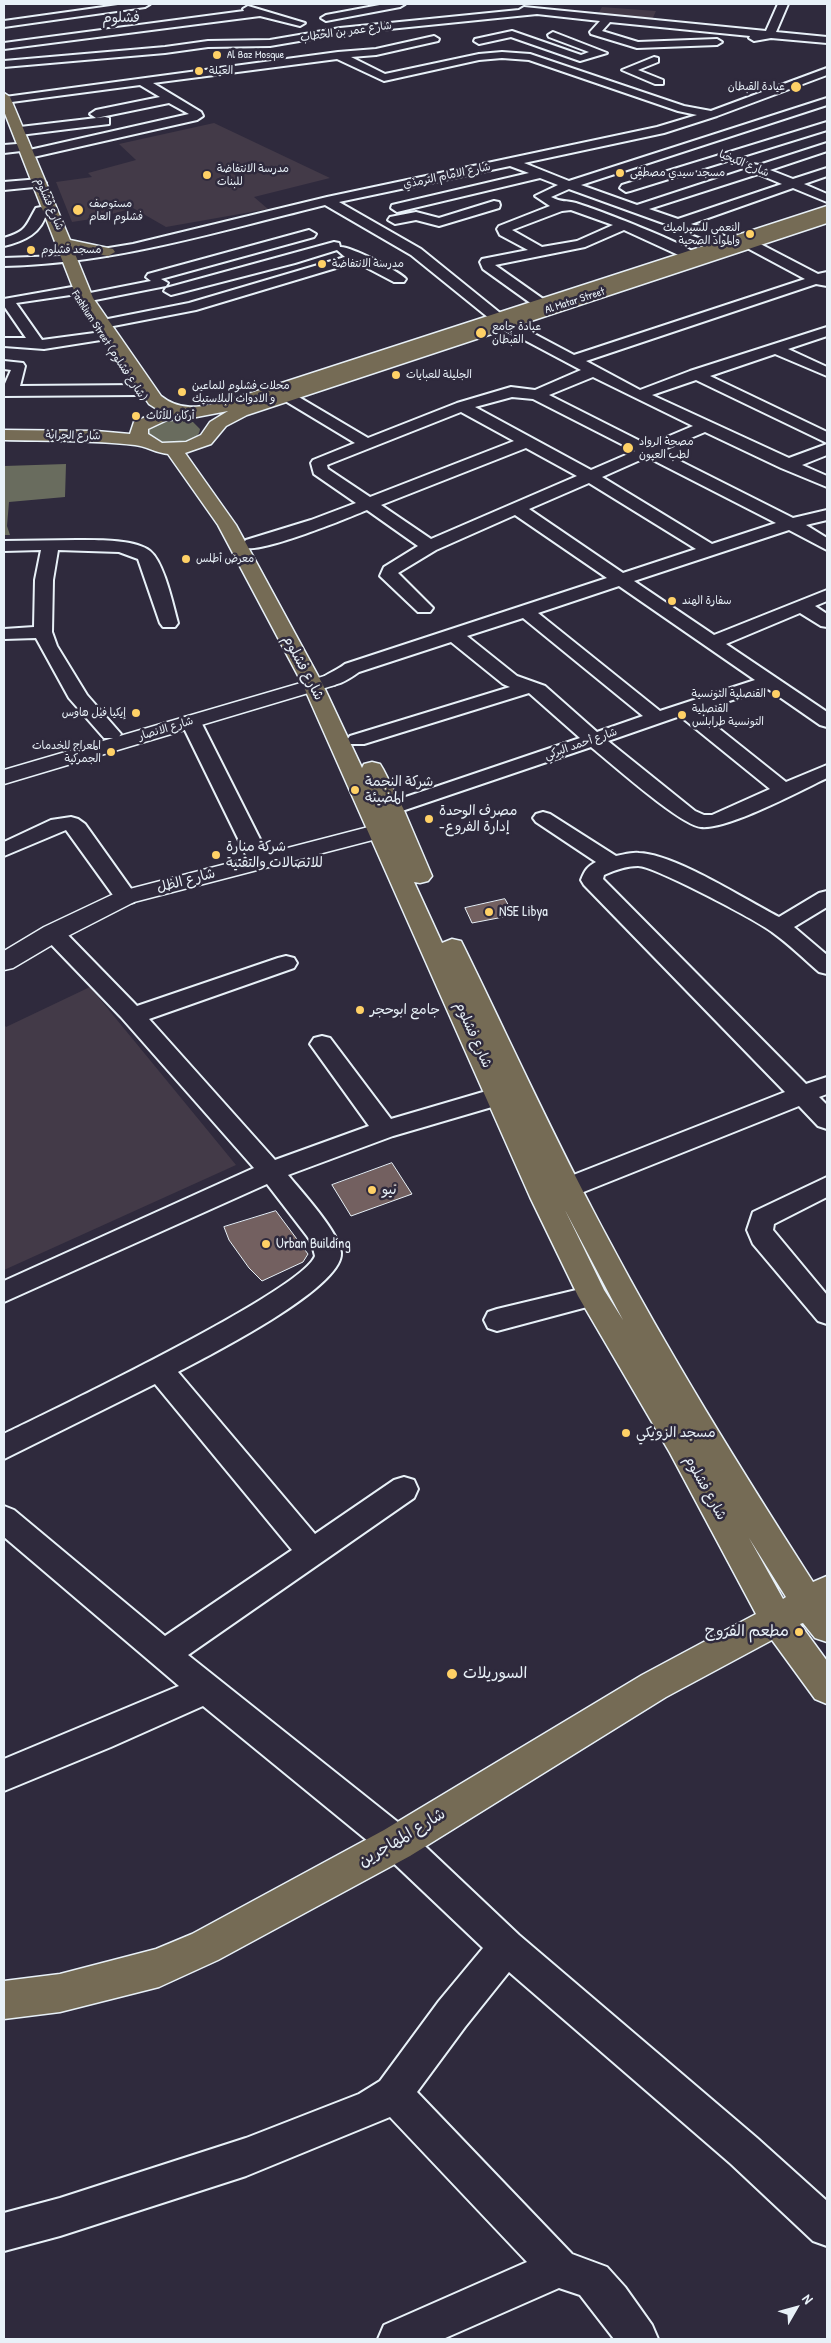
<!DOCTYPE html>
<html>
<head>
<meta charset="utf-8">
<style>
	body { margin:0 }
	#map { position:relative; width:831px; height:2343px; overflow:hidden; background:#2f2a3d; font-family:"Patrick Hand",sans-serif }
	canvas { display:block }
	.frame { position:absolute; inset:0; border:5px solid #e8f1f8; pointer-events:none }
	.north { position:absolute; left:771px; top:2283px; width:50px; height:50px; -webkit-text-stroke:4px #2f2a3d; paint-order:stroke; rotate:52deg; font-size:14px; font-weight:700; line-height:20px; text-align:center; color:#e8f1f8 }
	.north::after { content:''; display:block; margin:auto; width:18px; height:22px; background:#e8f1f8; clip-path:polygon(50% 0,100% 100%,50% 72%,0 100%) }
</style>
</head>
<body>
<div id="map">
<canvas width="831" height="2343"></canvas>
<div class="frame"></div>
<div class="north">N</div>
</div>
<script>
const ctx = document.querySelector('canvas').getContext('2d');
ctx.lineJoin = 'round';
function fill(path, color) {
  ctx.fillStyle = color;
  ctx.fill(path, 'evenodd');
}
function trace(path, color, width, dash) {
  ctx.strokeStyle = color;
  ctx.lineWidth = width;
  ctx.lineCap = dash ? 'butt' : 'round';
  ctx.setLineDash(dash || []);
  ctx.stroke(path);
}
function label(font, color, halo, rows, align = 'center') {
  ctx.font = font + ' "Patrick Hand","Playpen Sans Arabic",sans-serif';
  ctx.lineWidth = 5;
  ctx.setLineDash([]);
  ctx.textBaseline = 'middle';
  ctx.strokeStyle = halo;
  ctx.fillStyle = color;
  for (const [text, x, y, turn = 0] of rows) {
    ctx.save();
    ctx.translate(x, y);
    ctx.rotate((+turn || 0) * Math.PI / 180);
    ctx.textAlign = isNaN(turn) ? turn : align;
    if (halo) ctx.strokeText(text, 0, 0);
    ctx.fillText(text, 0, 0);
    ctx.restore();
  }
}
fill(new Path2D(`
	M602,7L656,11L650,24L597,16Z
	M214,123L330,178L254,197L268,209L166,227L133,208L98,218L72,222L56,182L92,177L88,173L136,160L119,144Z
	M90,987L236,1165L4,1270V1024L6,1027Z`), '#433a48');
fill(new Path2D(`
	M170,419L193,422L200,429C199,444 170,446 158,442C154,440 151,437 148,434L150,427Z
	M66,464L65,497L9,502L7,526L10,535H4V466Z`), '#696c5e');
const building = new Path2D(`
	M505,899L514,915L472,923L465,908Z
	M392,1163L412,1194L351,1216L332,1185Z
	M276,1211L308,1254L303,1262L262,1281L249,1268L229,1240L224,1227Z`);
fill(building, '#736060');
trace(building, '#e8f1f8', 1);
const minor = new Path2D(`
	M125,4H150L145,7L4,27V21Z
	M385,4H405L400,7L326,21L321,18L326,15Z
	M778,4H788L776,32L827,37V43L771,38L754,41L749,38L750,36L610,22L602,31L638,42L717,39L722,42L717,45L637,48L591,34L590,32L600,21L537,14L340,34L270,46L208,47L165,53L4,67V61L165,47L208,41L270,40L340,28L519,10L524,7L766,31Z
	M248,6L305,23L300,26L260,16L4,49V43L244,11L243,9Z
	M512,31L581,55L589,52L549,37L548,35L553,32L607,53L580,61L511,37L479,44L474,41L475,39Z
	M434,36L439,39L438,41L376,55L351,57L385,74L479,54L502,52L530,54L684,106L711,111L827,68V75L717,116L664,133L524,163L569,181L827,98V105L581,185L637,205L747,169L744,166L746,163L759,165L827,143V151L770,170L793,179L827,168V176L804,184L827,194V202L793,188L691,224L733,239L735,236H745L818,274L827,272V286L816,284L586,361L640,390L690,371L827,327V336L788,349L827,367V376L775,354L710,376L827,432V443L696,380L652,395L789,458L827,444V455L802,465L827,476V487L781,468L705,432L660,451L793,518L827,510V520L806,525L827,538V550L789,530L634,581L714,635L827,590V601L815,606L827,614V627L821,626L800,613L726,644L827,712V727L820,725L768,689L697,711L786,782L827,765V778C800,791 727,830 701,827C680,825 611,763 591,747L399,812L392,814L385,812L382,808L385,804L580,738L529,693L364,744H350L347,740L350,736L510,687L503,684L451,642L359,672C348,680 335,688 321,685L319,681C323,675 338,670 345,664L607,578L515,515L436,550L398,573L433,608L430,612H418L380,576L384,567L418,546L367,510C346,519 264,552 246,548L243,544L246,540L311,520L356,503L314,474L311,463L313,460L355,443L282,399L279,396L282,393H292L368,438L457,403L511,387L535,390L581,370L500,327L411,255L325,205C219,231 113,264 4,266V258L60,256L133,244L327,197L657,127L697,115L678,111L529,60L502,58L479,60L384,81L337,59L153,83L201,112L203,116L197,120L29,158L25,157L23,154L25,151L189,114L169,103L96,118L90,114L96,110L160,97L140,85L4,103L5,97L338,52L376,49ZM510,166L529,173L392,205L391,208L397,212L540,178L558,185L535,196L550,206L499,226L497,229L500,235L528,250L482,259L480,262L483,269L536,307L541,308L548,304L546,301L495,265L585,247L624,230L685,258H695L697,255C688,244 595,209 576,203C566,200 562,203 551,197L569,189L724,245L729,246L736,242L805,279L574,355L510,321L421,249L339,202ZM758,174L782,184L678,219L649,209ZM571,210L613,225L577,241L542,247L512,230L562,211ZM593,377L693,426L648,445L549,395ZM512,397L533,399L635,451L591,470L475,407ZM461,412L514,441L370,497L328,469L327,465ZM526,448L577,476L431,539L381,505ZM647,457L776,523L712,544L602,477ZM589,483L696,549L623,573L529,509ZM619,586L755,680L660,711L538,613ZM523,618L643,716L597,732L545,686L517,676L467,636ZM680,716L770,789L712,815H704L695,811L608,741Z
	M654,57L658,58V62L638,70L663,80V84H655L622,70Z
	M105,117L109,118V124L20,135L14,131L20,127Z
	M827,122V130L630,191L626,192L620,188L622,185Z
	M17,144L23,148L21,151L4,153V145Z
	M40,179L46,183L44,186L4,190V182Z
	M494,201L499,202L500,205L499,208L439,226L416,220L395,224L388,220L390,217L416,212L439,218Z
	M41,207L47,211C42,233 25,241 4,246V238C27,231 25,227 36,208Z
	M309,230L316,234L314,237L161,279L168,283L166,286L85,302L78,298L85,294L151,281L146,277L148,274Z
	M334,242L339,243L340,247C350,246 399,271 406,279L404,282H394L356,262L196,310L103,328L96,324L103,320L189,303L345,257L337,250L295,263L171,295L164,291L166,288Z
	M72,287L77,288L79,291L77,294L16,303L42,340L102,332L107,333L109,336L107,339L44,349L4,346V338H26L4,306V299Z
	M4,361L23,363L25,366L20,386L138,385L146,390L138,395L4,396V386L11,370L4,369Z
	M77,540C96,540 135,539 150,551C164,562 173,605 178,623L175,627H163L160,623L138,559L119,552L58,550L53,580L52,632L57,646L87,695L121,734L118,738H104L69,698L36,638L4,639V629L34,627L35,580L41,550L4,551V541Z
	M191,716L198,718L201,722L271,861L267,866L260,868L253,866L249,861L181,722L184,718Z
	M543,812L550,814L616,856C623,855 631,852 639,853C675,854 744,899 779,917L819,893L827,891V907L794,927L827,955V974L819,972C804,959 789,944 772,932C756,920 654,866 638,866C626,866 615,870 604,875L603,879L806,1084L827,1077V1094L819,1097L827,1105V1129L818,1126L799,1106L576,1195L567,1197L558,1195L554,1188L558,1181L785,1092L584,885L581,880C585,870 587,867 596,862L536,822L533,818L536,814Z
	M71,817L78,819L85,824L137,897L134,902L126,904L118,902L66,830L4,856V842L51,820Z
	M53,926L61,928L137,1006L278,958L286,956L294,958L297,963L294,968L149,1019L275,1160L369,1126L310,1044L314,1038L322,1036L330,1038L391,1119L500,1087L509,1090L512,1096L509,1102L393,1136L288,1175C301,1191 340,1233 341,1253C343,1288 208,1356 178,1372L315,1534L394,1480L404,1477L414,1480L418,1489L414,1498L188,1655L409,1831L519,1935L757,2138L827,2201V2246L813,2241L731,2164L509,1972L465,2027L417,2092L572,2254L607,2267L625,2287L652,2325L658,2339H614L580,2295L559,2288L443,2339H378L384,2325L527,2262L390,2117L246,2176L60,2236L4,2251V2213L60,2198L246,2138L359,2094L380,2081L439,2001L483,1948L385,1855L203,1706L111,1747L4,1791V1759L179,1686L4,1537V1506L14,1510L165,1636L292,1550L155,1384L4,1459V1434C51,1411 302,1291 315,1256L312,1244L307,1236L267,1184L4,1302V1281L254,1168L121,1017L45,938L42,933L45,928Z
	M827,1177V1197L774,1224L773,1230L827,1295V1324L818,1321L753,1244L747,1230L753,1212Z
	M593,1286L602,1289L606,1296L602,1303L497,1331L488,1328L484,1320L488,1312L497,1309Z`);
const tertiary = new Path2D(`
	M380,824L388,826L391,831L388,836L134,902L62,939L13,968L4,970V951L44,927L118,892Z`);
const secondary = new Path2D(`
	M328,675L335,677L338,681L335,685L4,784V770Z`);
const primary = new Path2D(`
	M4,93L10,97L70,240L113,249L115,252L108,256L73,249L93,298L161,396C181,412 200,407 223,402L827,206V223L247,415L226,426L211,444L185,453L236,525L323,685L362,768L364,764L372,762L380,764L383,769L403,808L432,876L428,881L420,883L414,882L442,943L452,939L461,941L464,947C511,1043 555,1140 606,1235C669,1354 740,1468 813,1582L827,1576V1642L815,1638L803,1623L800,1624L827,1661V1704L815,1699L772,1640L666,1697L410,1856L218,1960L159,1987L60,2012L4,2019V1981L60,1974L156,1949L192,1934L384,1830L642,1675L756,1614L670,1453L578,1296L530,1197L303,685L218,525L168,454C156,453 146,446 135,445C91,440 48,441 4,440V430L96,431L130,434L134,422L160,411L149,404L77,298L4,111ZM228,411L210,422L201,435L186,442L162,443L148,434V429L167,420L186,419ZM565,1210L623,1320L604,1290ZM749,1538L786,1597L783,1599Z`);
trace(minor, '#e8f1f8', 4);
trace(tertiary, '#e8f1f8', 3);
trace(secondary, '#e8f1f8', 3);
trace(primary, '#e8f1f8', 3);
fill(minor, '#2f2a3d');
fill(tertiary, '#2f2a3d');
fill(secondary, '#2f2a3d');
fill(primary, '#756b55');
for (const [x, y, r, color] of [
	[217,55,5,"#ffd166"],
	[199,71,5,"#ffd166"],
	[796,87,6,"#ffd166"],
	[620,173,5,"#ffd166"],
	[207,175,5,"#ffd166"],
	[78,210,6,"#ffd166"],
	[750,234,5,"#ffd166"],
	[31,250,5,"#ffd166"],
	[322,264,5,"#ffd166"],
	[481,333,6,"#ffd166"],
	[396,375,5,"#ffd166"],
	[182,392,5,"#ffd166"],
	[136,416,5,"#ffd166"],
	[628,448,6,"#ffd166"],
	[186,559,5,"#ffd166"],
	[672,601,5,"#ffd166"],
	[776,694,5,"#ffd166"],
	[136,713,5,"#ffd166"],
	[682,715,5,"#ffd166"],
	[111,752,5,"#ffd166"],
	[355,790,5,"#ffd166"],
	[429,819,5,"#ffd166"],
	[216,855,5,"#ffd166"],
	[489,912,5,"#ffd166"],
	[360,1010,5,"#ffd166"],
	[372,1190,5,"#ffd166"],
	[266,1244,5,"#ffd166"],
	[626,1433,5,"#ffd166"],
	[799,1632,5,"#ffd166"],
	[452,1674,6,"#ffd166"]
]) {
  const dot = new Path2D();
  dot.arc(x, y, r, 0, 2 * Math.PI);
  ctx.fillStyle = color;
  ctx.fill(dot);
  trace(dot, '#2f2a3d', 2);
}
label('11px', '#e8f1f8', '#2f2a3d', [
	["شارع عمر بن الخطاب",346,32,-8],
	["شارع الكيخيا",744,164,22],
	["شارع الامام الترمذي",447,176,-12],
	["شارع فشلوم",49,204,67],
	["Al Matar Street",575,301,-18],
	["Fashlium Street (شارع فشلوم)",109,346,57],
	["شارع الجرابة",73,436,1],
	["شارع الانصار",166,729,-17],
	["شارع أحمد البركي",581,744,-19]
]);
label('11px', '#e8f1f8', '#2f2a3d', [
	["Al Baz Mosque",227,55],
	["العيلة",209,71],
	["عيادة القبطان",785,87,"right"],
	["مدرسة الانتفاضة",217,169],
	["للبنات",217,182],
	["مسجد سيدي مصطفى",630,173],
	["مستوصف",89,204],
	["فشلوم العام",89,217],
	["النعمي للسيراميك",740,228,"right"],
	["والمواد الصحية",740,241,"right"],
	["مسجد فشلوم",41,250],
	["مدرسة الانتفاضة",332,264],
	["عيادة جامع",492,327],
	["القبطان",492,340],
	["الجليلة للعبايات",406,375],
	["محلات فشلوم للماعين",192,386],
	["و الادوات البلاستيك",192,399],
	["أركان للأثاث",146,416],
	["مصحة الرواد",639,442],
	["لطب العيون",639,455],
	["معرض أطلس",196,559],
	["سفارة الهند",682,601],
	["القنصلية التونسية",766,694,"right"],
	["القنصلية",692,709],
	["التونسية طرابلس",692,722],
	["إيكيا فيل هاوس",126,713,"right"],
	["المعراج للخدمات",101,746,"right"],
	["الجمركية",101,759,"right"]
], 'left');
label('14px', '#e8f1f8', '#2f2a3d', [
	["فشلوم",121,18]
]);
label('14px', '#e8f1f8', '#2f2a3d', [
	["شارع فشلوم",303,668,62],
	["شارع الظل",186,881,-15],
	["شارع فشلوم",473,1035,66],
	["شارع فشلوم",705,1488,61]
]);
label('14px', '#e8f1f8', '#2f2a3d', [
	["شركة النجمة",365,782],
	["المضيئة",365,798],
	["مصرف الوحدة",439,811],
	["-إدارة الفروع",439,827],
	["شركة منارة",226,847],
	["للاتصالات والتقنية",226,863],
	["NSE Libya",499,912],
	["جامع ابوحجر",370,1010],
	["نيو",382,1190],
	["Urban Building",276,1244],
	["مسجد الزويكي",636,1433]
], 'left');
label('16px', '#e8f1f8', '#2f2a3d', [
	["مطعم الفروج",789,1632],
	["السوريلات",463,1674,"left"]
], 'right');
label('16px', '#e8f1f8', '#2f2a3d', [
	["شارع المهاجرين",402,1838,-31]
]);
</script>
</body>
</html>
